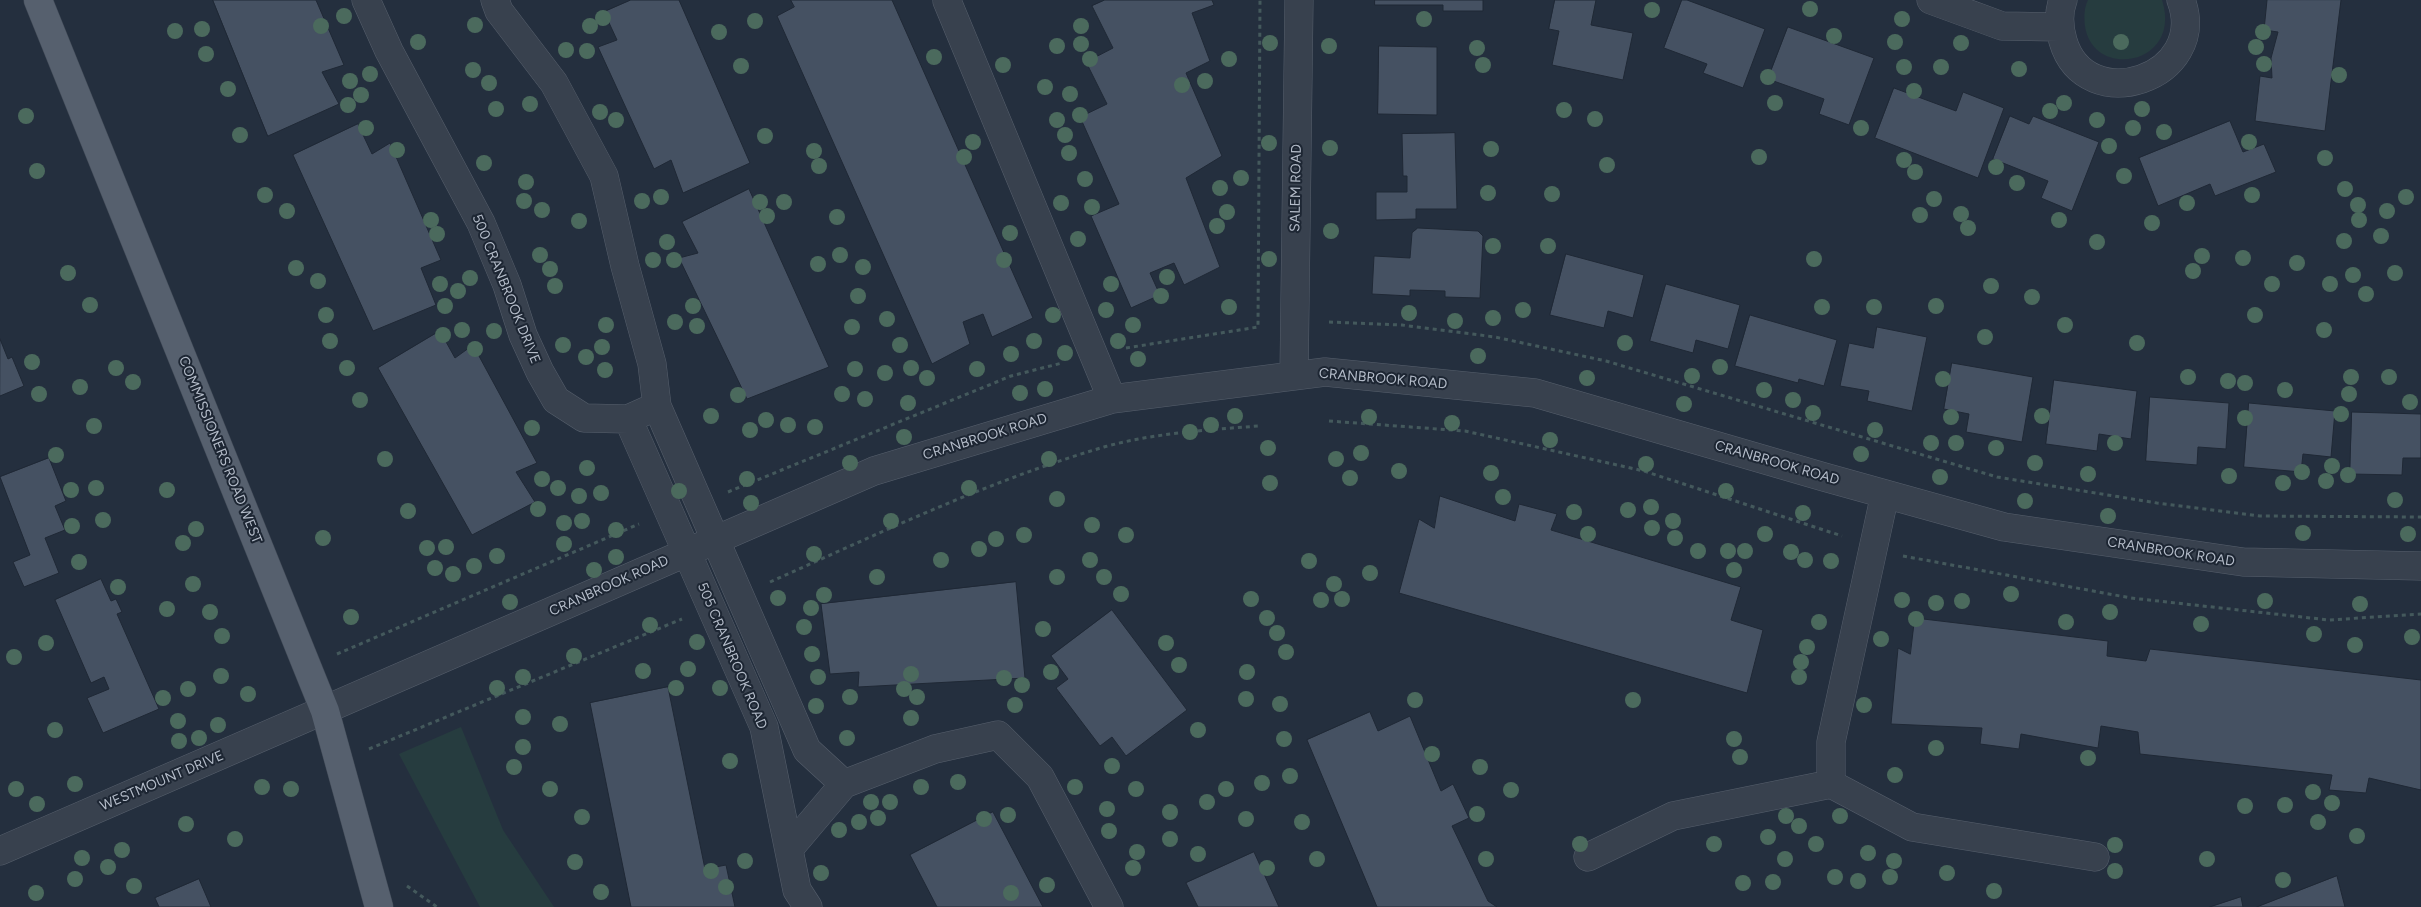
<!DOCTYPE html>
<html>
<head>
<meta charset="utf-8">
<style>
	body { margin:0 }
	canvas { display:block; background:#242f3e }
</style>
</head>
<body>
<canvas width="2421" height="907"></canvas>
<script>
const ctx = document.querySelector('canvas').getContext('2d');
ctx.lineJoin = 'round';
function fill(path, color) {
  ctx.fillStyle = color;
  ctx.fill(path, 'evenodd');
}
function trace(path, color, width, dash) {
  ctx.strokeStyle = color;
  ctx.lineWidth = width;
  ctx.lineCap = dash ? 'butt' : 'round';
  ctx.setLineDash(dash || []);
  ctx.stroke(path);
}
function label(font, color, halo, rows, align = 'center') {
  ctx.font = font + ' Figtree,sans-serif';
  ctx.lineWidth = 4;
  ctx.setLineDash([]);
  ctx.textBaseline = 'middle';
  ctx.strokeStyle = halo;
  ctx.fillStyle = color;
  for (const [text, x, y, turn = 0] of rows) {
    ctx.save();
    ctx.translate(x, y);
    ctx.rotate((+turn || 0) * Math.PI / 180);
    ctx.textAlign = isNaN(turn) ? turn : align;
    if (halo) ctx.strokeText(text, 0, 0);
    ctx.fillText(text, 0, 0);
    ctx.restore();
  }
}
fill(new Path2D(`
	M2088,0H2162C2183,65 2093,81 2085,26C2084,17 2084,8 2088,0Z
	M461,727L503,830L554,907H480L399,754Z`), '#263c3f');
const building = new Path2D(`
	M213,0H316L344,65L322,72L339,104L268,136Z
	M631,0H679L750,163L683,193L671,160L654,169L598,47L617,40L604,12Z
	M791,0H892L1033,318L992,337L983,314L963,322L970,344L932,364L777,16L794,7Z
	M1105,0H1212L1214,5L1192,13L1210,61L1186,73L1222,156L1186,178L1220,267L1184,285L1174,263L1150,273L1160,295L1131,308L1091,216L1119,204L1080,117L1107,104L1086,62L1113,48L1092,6Z
	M1375,0H1483V11H1443V5H1375Z
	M1555,0H1596L1591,25L1633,33L1623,80L1552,65L1559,31L1549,29Z
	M1682,0H1687L1765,29L1743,88L1703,73L1707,64L1664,48Z
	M2341,0L2325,131L2255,121L2260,76L2272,78L2271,58L2278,32L2264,30L2267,0Z
	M1788,27L1874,58L1849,125L1819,114L1824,99L1768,79Z
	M1379,46L1437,47V115L1378,114Z
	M1894,88L1956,111L1963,92L2004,108L1978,178L1875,138Z
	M2010,116L2029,124L2033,116L2099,142L2072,211L2041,198L2048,181L1993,159Z
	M2230,121L2243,152L2264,144L2276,172L2215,196L2210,184L2158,206L2139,158Z
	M358,124L372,154L390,143L441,260L421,268L436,305L373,331L293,155Z
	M1455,133L1457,209H1416V219L1376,220V192H1407V176H1403L1402,134Z
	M749,189L829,367L747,399L679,258L698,253L682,222Z
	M1418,228L1478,231L1483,236L1480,298L1445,297V291L1410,290V296L1372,294L1374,256L1410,258L1412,233Z
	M1566,254L1644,275L1633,318L1608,311L1604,328L1550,315Z
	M1666,284L1740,305L1728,349L1696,340L1693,353L1650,341Z
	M1750,315L1837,340L1824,386L1799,379L1798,383L1735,366Z
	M1877,327L1927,337L1912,411L1867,401L1869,391L1840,386L1849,343L1873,348Z
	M440,331L455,358L473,345L537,463L516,472L535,502L472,535L378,368Z
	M0,339L8,359L12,357L24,386L0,396Z
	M1952,363L2033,377L2022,442L1966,432L1969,414L1944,409Z
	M2054,380L2137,391L2131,439L2099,434L2097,451L2046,444Z
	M2150,397L2229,403L2226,449L2198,447L2197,465L2146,461Z
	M2249,403L2335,411L2331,457L2303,454L2301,472L2244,467Z
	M2352,412L2421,414V458H2403L2402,475L2350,474Z
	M49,458L66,501L55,506L65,530L45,538L59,573L24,587L13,562L30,555L0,477Z
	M1440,496L1515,521L1519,504L1557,514L1551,530L1741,587L1731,620L1763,630L1747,693L1399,593L1419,519L1434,528Z
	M101,579L111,601L116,599L122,612L117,614L159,709L103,733L87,698L109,689L104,677L91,683L55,600Z
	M1016,582L1025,678L858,687L859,672L830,674L821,604Z
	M1112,610L1187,710L1126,756L1112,737L1100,746L1056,688L1068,679L1051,656Z
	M1915,618L2108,641L2107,656L2146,661L2150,649L2421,680V790L2369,778L2366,793L2329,790L2332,775L2140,754L2138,732L2101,726L2098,748L2021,734L2019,749L1980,744L1982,728L1891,724L1898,648L1910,654Z
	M668,687L705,869L726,865L735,907H631L590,703Z
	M1370,712L1378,731L1410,716L1441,791L1453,784L1469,818L1452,826L1488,901L1497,907H1377L1307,740Z
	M993,812L1043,907H937L910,855Z
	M1254,852L1279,907H1198L1186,883Z
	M2337,876L2345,907H2257Z
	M199,879L211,907H159L155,898Z
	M2241,897L2243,907H2210Z`);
fill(building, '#455162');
trace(building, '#1f2835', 1);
const minor = new Path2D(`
	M366,0L389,51L481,223L507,285L523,335L540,372L556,400L584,418L628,419L657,406
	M495,0L499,11L554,83L604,176L625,266L652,364L657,406L807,750L844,784
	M1931,0L2002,26L2059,27
	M2063,0C2058,13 2059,27 2063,41C2086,119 2210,78 2181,0
	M947,1L1112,399
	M1294,376L1299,0
	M628,419L764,727L797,890L808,907
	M1831,784V742L1885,494
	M789,849L844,784L935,749L998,735L1040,777L1109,907
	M0,851L874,471L1112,399L1325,372L1535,393L1824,477L2004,527L2243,562L2421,566
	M1588,857L1673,816L1831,784L1912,827L2095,857`);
const major = new Path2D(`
	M38,0L325,711L379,907`);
trace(minor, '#565f6c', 29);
trace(major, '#414a57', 29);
trace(new Path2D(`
	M1329,322L1402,325L1495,337L1606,361L1997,477L2157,503L2260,516L2421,517
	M1126,348L1258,327L1260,0
	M1329,421L1465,431L1644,471L1842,536
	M728,492L1011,376L1062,363
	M1903,556L2131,598L2329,620L2421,614
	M770,582C880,533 988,481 1104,447C1154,433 1207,430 1258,426
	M337,654L639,524
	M369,749L682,619
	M407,886L437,907`), '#44595c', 3, [4, 4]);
trace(minor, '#38414e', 28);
trace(major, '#56606e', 28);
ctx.fillStyle = '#4b6a5d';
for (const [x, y] of [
	[1810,9],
	[1652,10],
	[344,16],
	[603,18],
	[1424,19],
	[1902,19],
	[755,21],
	[475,25],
	[321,26],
	[590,26],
	[1081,26],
	[202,29],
	[175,31],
	[719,32],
	[2263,32],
	[1834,36],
	[418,42],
	[1895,42],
	[2121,42],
	[1270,43],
	[1961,43],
	[1081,44],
	[1057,46],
	[1329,46],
	[2256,47],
	[1477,48],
	[566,50],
	[587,51],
	[206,54],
	[934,57],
	[1090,59],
	[1229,59],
	[2264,64],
	[1003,65],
	[1483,65],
	[741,66],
	[1904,67],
	[1941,67],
	[2019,69],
	[473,70],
	[370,74],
	[2339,75],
	[1768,77],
	[350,81],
	[1205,81],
	[489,83],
	[1182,85],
	[1045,87],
	[228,89],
	[1914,91],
	[1070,94],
	[361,95],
	[1775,103],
	[2064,103],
	[530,104],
	[348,105],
	[496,109],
	[2142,109],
	[1564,110],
	[2050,111],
	[600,112],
	[1080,115],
	[26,116],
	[1595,119],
	[616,120],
	[1057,120],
	[2097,120],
	[366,128],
	[1861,128],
	[2133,128],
	[2164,132],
	[240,135],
	[1065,135],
	[765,136],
	[973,142],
	[2249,142],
	[1269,143],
	[2109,146],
	[1330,148],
	[1491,149],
	[397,150],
	[814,151],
	[1069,153],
	[964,157],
	[1759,157],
	[2325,158],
	[1904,160],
	[484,163],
	[1607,165],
	[819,166],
	[1996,167],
	[37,171],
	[1915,172],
	[2124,176],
	[1241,178],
	[1085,179],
	[526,182],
	[2017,183],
	[1220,188],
	[2345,189],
	[1488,193],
	[1552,194],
	[265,195],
	[2252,195],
	[661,197],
	[2406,197],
	[1934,199],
	[524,201],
	[642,201],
	[760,202],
	[784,202],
	[1061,203],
	[2187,203],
	[2358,205],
	[1092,207],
	[542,210],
	[287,211],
	[2387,211],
	[1227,212],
	[1961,214],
	[1920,215],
	[767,216],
	[837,217],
	[431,220],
	[2059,220],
	[2359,220],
	[579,221],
	[2152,223],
	[1217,226],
	[1968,228],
	[1331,231],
	[1010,233],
	[437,234],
	[2381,236],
	[1078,239],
	[2344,241],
	[667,242],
	[2097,242],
	[1493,246],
	[1548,246],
	[540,255],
	[840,255],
	[2202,256],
	[2243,258],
	[1269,259],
	[1814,259],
	[653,260],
	[674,260],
	[1004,260],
	[2297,263],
	[818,264],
	[863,267],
	[296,268],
	[550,269],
	[2193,271],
	[68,273],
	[2395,273],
	[2353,275],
	[1167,277],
	[470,278],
	[318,281],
	[440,284],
	[1111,284],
	[2272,284],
	[2330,284],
	[555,286],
	[1991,286],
	[458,291],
	[2366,294],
	[858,296],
	[1161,296],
	[2032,297],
	[90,305],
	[445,306],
	[693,306],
	[1936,306],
	[1229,307],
	[1822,307],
	[1874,307],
	[1106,310],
	[1523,310],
	[1409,313],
	[326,315],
	[1053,315],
	[2255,315],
	[1493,318],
	[887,319],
	[1455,321],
	[675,322],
	[606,325],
	[1133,325],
	[2065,325],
	[697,326],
	[852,327],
	[462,330],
	[2324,330],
	[494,331],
	[443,335],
	[1985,337],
	[330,341],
	[1034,341],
	[1118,341],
	[1625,343],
	[2137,343],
	[563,345],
	[900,345],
	[602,347],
	[475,349],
	[1065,353],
	[1011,354],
	[1478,356],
	[586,357],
	[1138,359],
	[32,362],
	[1720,367],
	[116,368],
	[347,368],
	[911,368],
	[855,369],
	[977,369],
	[605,370],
	[885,373],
	[1692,376],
	[2188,377],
	[2351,377],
	[2389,377],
	[927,378],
	[1587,378],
	[1943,379],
	[2228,381],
	[133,382],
	[2245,383],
	[80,387],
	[1045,389],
	[1764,390],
	[2285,390],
	[1020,393],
	[39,394],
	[842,394],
	[2349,394],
	[738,395],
	[865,399],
	[360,400],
	[1793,400],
	[2410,402],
	[908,403],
	[1684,404],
	[1813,413],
	[2341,414],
	[711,416],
	[1235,416],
	[2042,416],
	[1369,417],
	[1951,417],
	[2245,418],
	[766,420],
	[1452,423],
	[788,425],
	[1211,425],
	[94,426],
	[815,427],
	[532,428],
	[750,430],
	[1875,430],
	[1190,432],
	[904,437],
	[1550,440],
	[1931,443],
	[1956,443],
	[2115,443],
	[1268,448],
	[1996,448],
	[1361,453],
	[1861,454],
	[56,455],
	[385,459],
	[1049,459],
	[1336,459],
	[850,463],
	[2035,463],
	[1646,464],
	[2332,466],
	[587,468],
	[1399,471],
	[2302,472],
	[1491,473],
	[2088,474],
	[2348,475],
	[2229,476],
	[1940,477],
	[1350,478],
	[542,479],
	[747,479],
	[2326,481],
	[1270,483],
	[2283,483],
	[96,488],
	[558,488],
	[969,488],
	[71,490],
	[167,490],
	[679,491],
	[1726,491],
	[601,493],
	[579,496],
	[1503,497],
	[1057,499],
	[2395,500],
	[2025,501],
	[751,503],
	[1651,507],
	[538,509],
	[1628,510],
	[408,511],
	[1574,512],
	[1803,513],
	[2108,516],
	[103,520],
	[582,521],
	[891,521],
	[1673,521],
	[564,523],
	[1092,525],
	[72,526],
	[1652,528],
	[196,529],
	[616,530],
	[2303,533],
	[1588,534],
	[1765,534],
	[2408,534],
	[1024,535],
	[1126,535],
	[323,538],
	[1675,538],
	[996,539],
	[183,543],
	[564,544],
	[446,547],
	[427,548],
	[979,549],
	[1698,551],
	[1728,551],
	[1745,551],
	[1791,552],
	[814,554],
	[497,556],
	[616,557],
	[941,560],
	[1090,560],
	[1805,560],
	[1309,561],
	[1831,561],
	[79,562],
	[474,566],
	[435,568],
	[594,570],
	[1734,570],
	[1370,573],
	[453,574],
	[877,577],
	[1057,577],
	[1104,577],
	[193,584],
	[1334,584],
	[118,587],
	[1121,594],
	[2011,594],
	[824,595],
	[778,598],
	[1251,599],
	[1342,599],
	[1321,600],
	[1902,600],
	[1962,601],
	[2265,601],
	[510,602],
	[1936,603],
	[2360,604],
	[811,608],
	[167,609],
	[210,612],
	[2110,612],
	[351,617],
	[1267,618],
	[1916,619],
	[1819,622],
	[2066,622],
	[2201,624],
	[650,625],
	[804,627],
	[1043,629],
	[1277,633],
	[2314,634],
	[222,636],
	[2412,637],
	[1881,639],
	[697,642],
	[46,643],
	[1166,643],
	[2355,645],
	[1807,647],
	[1286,652],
	[812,654],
	[574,656],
	[14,657],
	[1801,662],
	[1179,665],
	[688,669],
	[643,671],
	[1051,672],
	[1247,672],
	[911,674],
	[221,676],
	[523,677],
	[818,677],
	[1799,677],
	[1004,678],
	[1022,685],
	[497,688],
	[676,688],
	[720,688],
	[188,689],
	[904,689],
	[248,694],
	[850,697],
	[917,697],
	[163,698],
	[1246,699],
	[1415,700],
	[1633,700],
	[1280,704],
	[1015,705],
	[1864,705],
	[816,706],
	[523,717],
	[911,718],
	[178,721],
	[560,724],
	[218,725],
	[55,730],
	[1198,730],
	[199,738],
	[847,738],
	[1284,739],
	[1734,739],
	[179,741],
	[523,747],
	[1936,748],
	[1432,754],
	[1740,757],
	[2088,758],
	[730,761],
	[1112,766],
	[514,767],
	[1480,767],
	[1895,775],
	[1290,776],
	[958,782],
	[1262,783],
	[75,784],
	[262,787],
	[921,787],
	[1075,787],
	[16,789],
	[291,789],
	[550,789],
	[1136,789],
	[1226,789],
	[1511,790],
	[2313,792],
	[871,802],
	[890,802],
	[1207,802],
	[2332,803],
	[37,804],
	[2285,805],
	[2245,806],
	[1107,809],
	[1170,812],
	[1477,814],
	[1008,815],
	[1786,816],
	[1840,816],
	[582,817],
	[878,818],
	[984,819],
	[1246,819],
	[859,822],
	[1302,822],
	[2318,822],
	[186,824],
	[1799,826],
	[839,830],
	[1109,831],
	[2357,836],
	[1768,837],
	[235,839],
	[1170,839],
	[1580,844],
	[1714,844],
	[1816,844],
	[2115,845],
	[122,850],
	[1137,852],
	[1868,853],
	[1198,854],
	[82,858],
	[1317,859],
	[1486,859],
	[1785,859],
	[2207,859],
	[745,861],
	[1894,861],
	[575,862],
	[108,867],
	[1133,868],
	[1267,868],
	[711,871],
	[2115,871],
	[821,873],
	[1947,873],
	[1835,877],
	[1890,877],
	[75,879],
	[2283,880],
	[1858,881],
	[1773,882],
	[1743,883],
	[1047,885],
	[134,886],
	[726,887],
	[1994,891],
	[601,892],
	[36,893],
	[1011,893]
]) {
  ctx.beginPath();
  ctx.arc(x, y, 8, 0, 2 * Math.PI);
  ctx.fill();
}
label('14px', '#b4bcc9', '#1d2633', [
	["SALEM ROAD",1296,188,-89],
	["500 CRANBROOK DRIVE",506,289,68],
	["CRANBROOK ROAD",1383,379,5],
	["CRANBROOK ROAD",985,437,-17],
	["COMMISSIONERS ROAD WEST",220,450,68],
	["CRANBROOK ROAD",1777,463,16],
	["CRANBROOK ROAD",2171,552,9],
	["CRANBROOK ROAD",609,586,-24],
	["505 CRANBROOK ROAD",732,656,67],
	["WESTMOUNT DRIVE",162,781,-23]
]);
</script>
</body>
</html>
